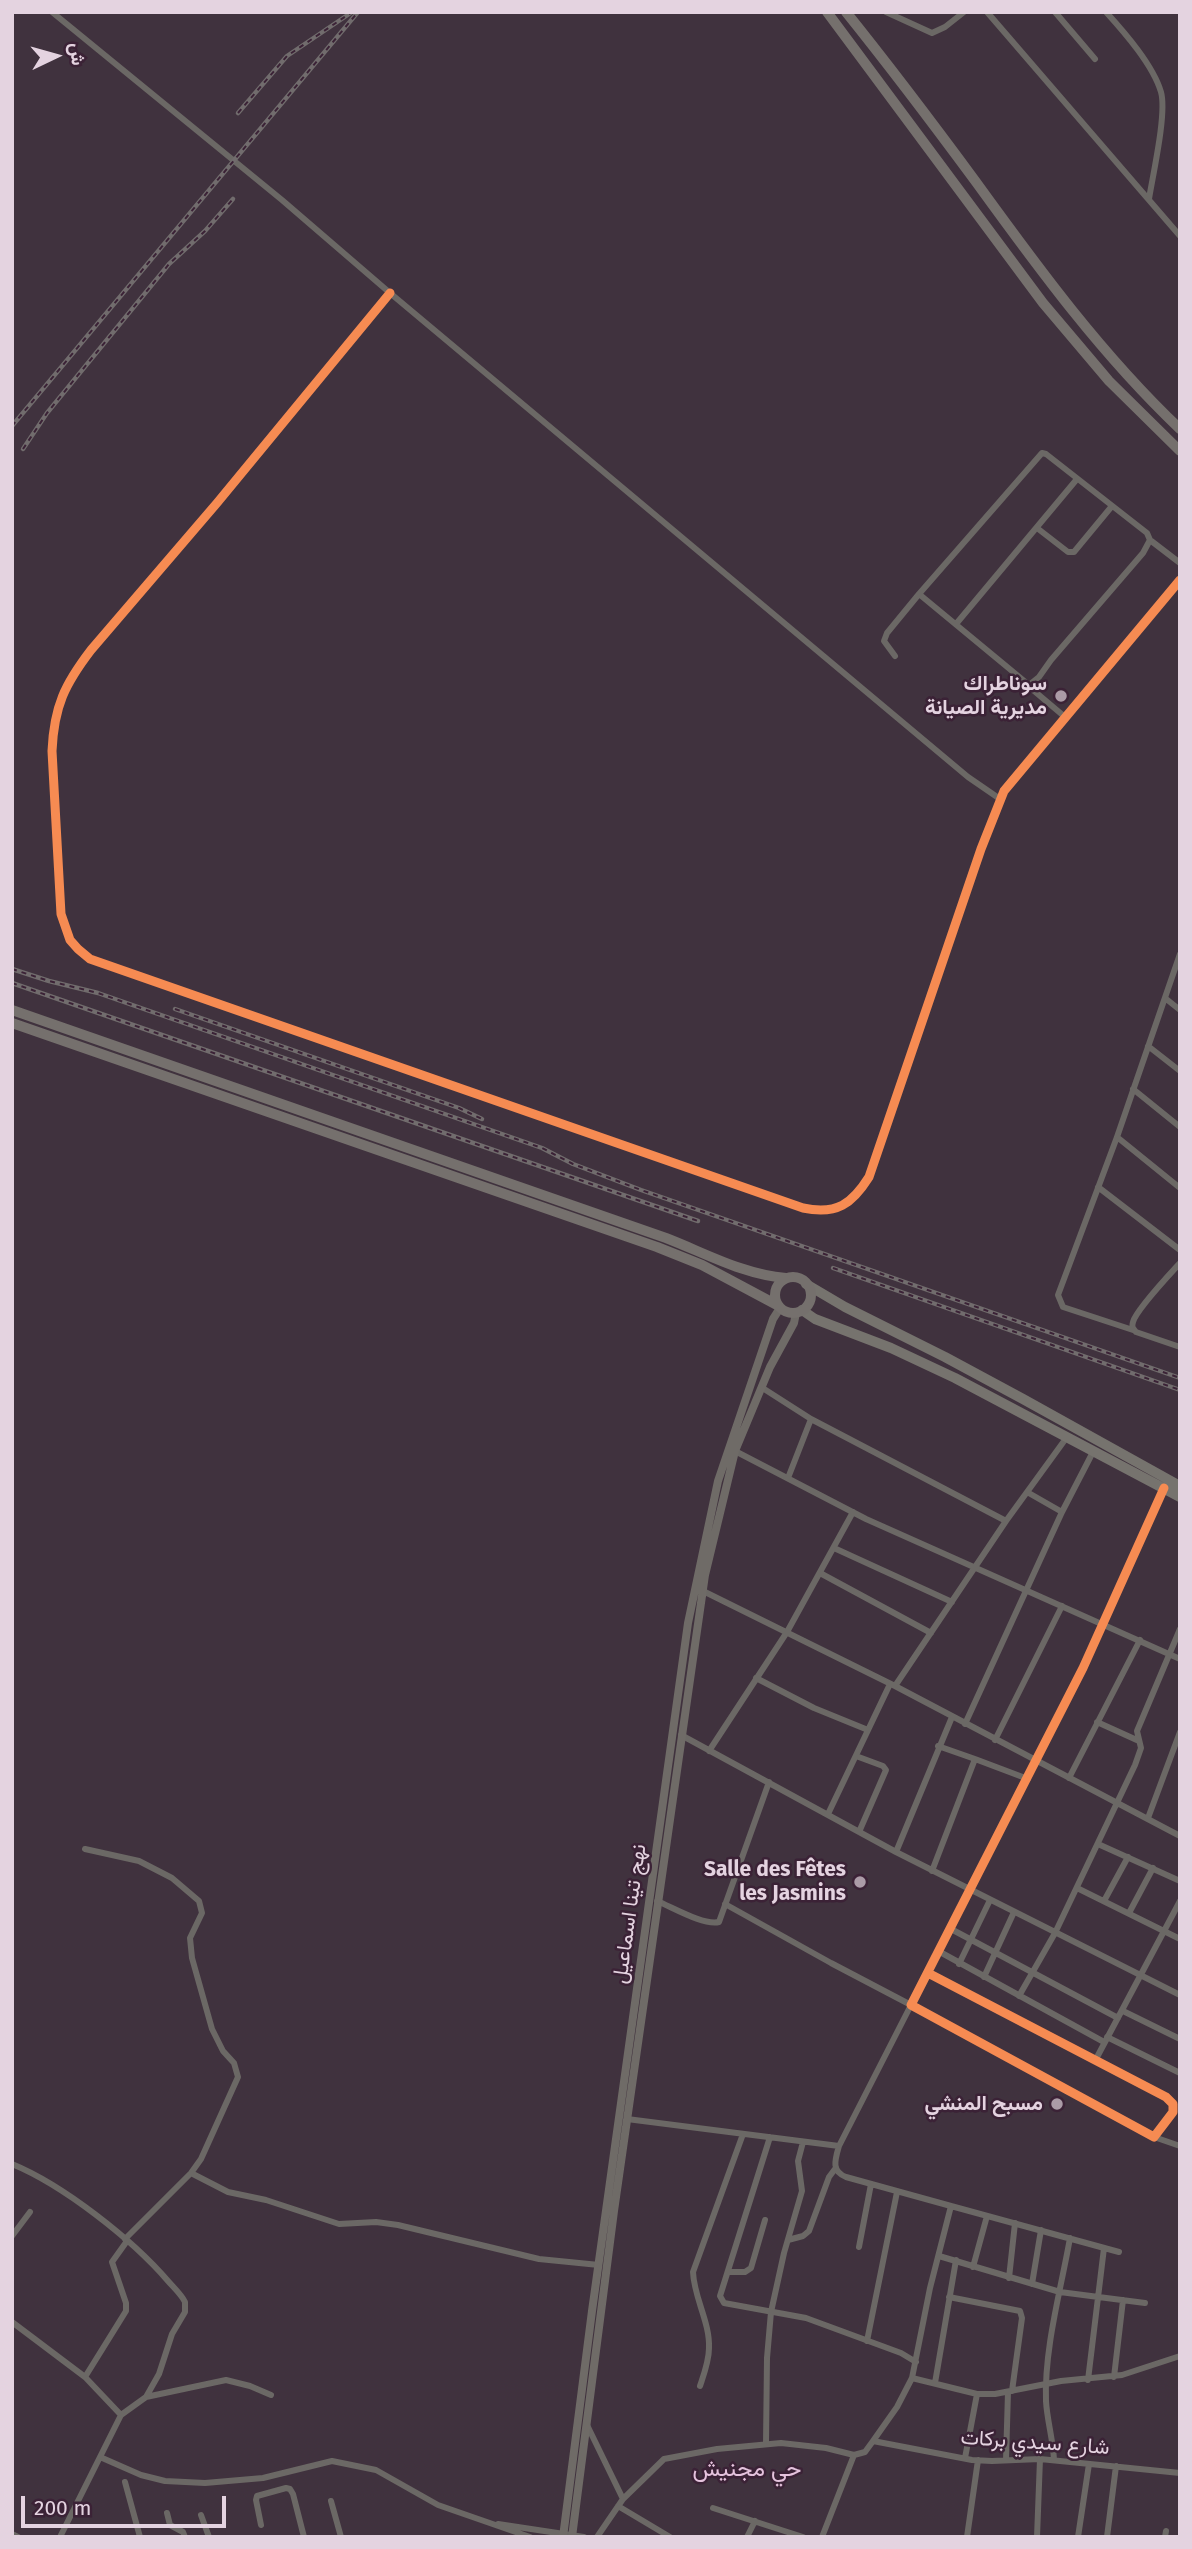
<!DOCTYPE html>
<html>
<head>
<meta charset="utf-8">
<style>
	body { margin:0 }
	#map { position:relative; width:1192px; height:2549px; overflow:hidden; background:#40323e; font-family:"Fira Sans",Vazirmatn,sans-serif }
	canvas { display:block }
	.frame { position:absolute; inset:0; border:14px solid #e4d3e0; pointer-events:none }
	.north { position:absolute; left:21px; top:21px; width:70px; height:70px; -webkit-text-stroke:5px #3b2236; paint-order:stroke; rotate:85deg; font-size:19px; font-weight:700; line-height:28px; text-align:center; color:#e4d3e0 }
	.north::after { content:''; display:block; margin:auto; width:24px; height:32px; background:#e4d3e0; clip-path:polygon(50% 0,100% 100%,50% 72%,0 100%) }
	.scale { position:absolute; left:21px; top:2496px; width:205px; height:32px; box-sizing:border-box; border:4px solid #e4d3e0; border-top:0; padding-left:9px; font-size:21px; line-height:24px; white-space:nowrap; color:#e4d3e0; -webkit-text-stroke:5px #3b2236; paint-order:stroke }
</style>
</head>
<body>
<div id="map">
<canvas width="1192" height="2549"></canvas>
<div class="frame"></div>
<div class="north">ش</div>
<div class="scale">200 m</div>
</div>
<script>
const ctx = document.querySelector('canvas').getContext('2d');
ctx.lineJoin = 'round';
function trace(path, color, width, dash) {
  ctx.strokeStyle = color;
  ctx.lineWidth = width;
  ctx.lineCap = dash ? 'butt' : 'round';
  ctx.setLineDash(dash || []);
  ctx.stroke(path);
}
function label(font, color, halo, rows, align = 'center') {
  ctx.font = font + ' "Fira Sans",Vazirmatn,sans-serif';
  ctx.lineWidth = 5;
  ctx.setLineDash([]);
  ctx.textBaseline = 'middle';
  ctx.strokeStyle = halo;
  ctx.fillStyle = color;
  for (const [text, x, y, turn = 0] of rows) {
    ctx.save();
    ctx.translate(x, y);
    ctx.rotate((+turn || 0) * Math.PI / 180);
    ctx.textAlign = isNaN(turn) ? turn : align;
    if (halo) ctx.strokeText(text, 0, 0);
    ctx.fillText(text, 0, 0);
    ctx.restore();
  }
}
trace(new Path2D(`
	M52,12L282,200L390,293L968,777L1000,799
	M886,12L932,33L945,27L964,12
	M987,12L1180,236
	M1055,12L1095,59
	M1106,12C1125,33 1153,65 1161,92C1167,113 1153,174 1149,199
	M390,293L217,503L91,650C65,684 54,706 52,751L61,914L70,940L78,949L90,959L803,1208C837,1215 852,1204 869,1177L981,849L1004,791L1180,580
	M1037,528L1068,552H1074L1112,506
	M919,594L1029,685L1039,677L1051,660L1143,553L1150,540
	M956,624L1077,479
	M895,656L884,641L887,633L919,594L1042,453L1046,454L1147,533L1150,540L1180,563
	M1031,685L1033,690L1065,717
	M1165,998L1180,1010
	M1148,1046L1180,1071
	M1133,1089L1180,1127
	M1117,1137L1180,1188
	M1098,1187L1180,1250
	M1180,1263C1170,1274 1136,1310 1133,1322C1131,1328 1134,1329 1136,1332L1180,1347
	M1133,1330L1063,1307L1058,1295L1117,1137L1180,954
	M761,1387L811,1419
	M735,1451L866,1519L1180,1659
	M788,1478L811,1419L1006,1521
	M1027,1492L1062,1512
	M834,1548L952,1602
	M820,1573L931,1633
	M703,1591L895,1686L1180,1836
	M756,1678L814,1708L868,1730
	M895,1686L1006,1521L1067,1437
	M1097,1722L1139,1741
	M965,1724L1062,1512L1094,1450
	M681,1735L896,1852L1180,1995
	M995,1740L1062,1606
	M709,1751L787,1632L853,1512
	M856,1756L883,1766L886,1770L859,1832
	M975,1759L1028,1779
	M1069,1778L1140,1640
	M828,1814L890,1684
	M1148,1818L1180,1732
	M1098,1844L1180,1881
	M85,1849L139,1861L172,1878L199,1901L202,1913L190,1938L192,1958L212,2029L223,2051L234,2063L238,2077L201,2159L191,2173L125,2239
	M896,1852L952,1717
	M932,1871L975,1759L938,1746
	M1077,1888L1180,1939
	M657,1901C672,1907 704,1926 719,1922L769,1782
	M1104,1901L1128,1857
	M725,1904L831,1963L911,2005L839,2146C835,2160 831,2171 846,2177L951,2206L930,2288L912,2378
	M1129,1913L1153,1868
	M951,1929L1118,2018
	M940,1952L1104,2042
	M959,1964L990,1900
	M928,1973L1166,2097L1173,2104V2112L1154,2137L911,2005L1083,1668L1164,1488
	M984,1977L1014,1912
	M1019,1996L1055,1933L1135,1765L1141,1748L1137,1731L1180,1629
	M1123,2011L1180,2039
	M1107,2037L1180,2073
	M1096,2059L1180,1901
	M627,2119L839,2146
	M770,2137L720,2296L724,2303L806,2318L901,2353L916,2362
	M1154,2137L1180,2146
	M12,2164C63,2185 132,2239 168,2281C174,2288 181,2294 185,2302V2312L172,2334L159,2374L146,2397L121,2415L60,2537
	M191,2173L228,2192L266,2200L339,2224L376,2222L398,2225L539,2259L599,2265
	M951,2206L1119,2252
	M12,2236L30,2212
	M788,2240L803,2236L809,2231L829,2177L835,2169
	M859,2247L871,2184
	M939,2256L1060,2292L1145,2303
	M973,2267L987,2216
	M728,2272H745L751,2268L765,2220
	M1009,2278L1015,2223
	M1032,2284L1041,2230
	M949,2297L1020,2311L1022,2318L1012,2391
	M12,2322L85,2377L121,2415
	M867,2341L897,2192
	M85,2377L126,2311V2303L112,2262L127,2241
	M1114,2377L1123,2300
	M1088,2380L1104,2248
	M935,2383L956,2260
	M700,2386C704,2374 709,2361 709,2348C710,2322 694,2298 693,2272L743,2134
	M146,2397L226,2380L250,2386L271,2395
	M587,2425L623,2499
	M873,2441L897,2407L912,2378L977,2394H995L1061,2381L1122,2375L1180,2356
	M766,2444L767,2358L771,2312L784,2253L802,2191L798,2161L803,2142
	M100,2457L141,2475L165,2481L205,2483L263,2478L332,2461L376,2470L438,2505L530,2537
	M965,2458L977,2394
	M1006,2460L1008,2392
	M1054,2460C1053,2439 1047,2420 1046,2401C1044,2349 1061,2289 1070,2238
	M125,2482L140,2537
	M331,2501L341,2537
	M618,2506L670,2537
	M713,2508L803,2537
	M167,2513L170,2525L183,2532L185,2537
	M201,2515L209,2537
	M498,2524L584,2537
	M261,2525L256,2500L257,2496L286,2488L290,2489L293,2494L304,2537
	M12,2534L18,2537
	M597,2537L623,2499L664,2459L717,2449L781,2443L826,2448L854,2455L865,2452L873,2441L972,2460L992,2461L1040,2459L1180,2473
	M747,2537L755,2521
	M822,2537L854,2455
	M967,2537L978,2460
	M1037,2537L1040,2459
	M1078,2537L1089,2464
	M1107,2537L1116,2466
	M1165,2537L1166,2531`), '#6b6865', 6);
trace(new Path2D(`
	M563,2537L592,2311L688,1623L718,1481L773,1319L780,1308
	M572,2537L614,2211L705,1575L735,1451L770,1367L794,1323L796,1313`), '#6f6b67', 8);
trace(new Path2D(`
	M806,1284L845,1307L945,1357L1023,1399L1180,1486
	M802,1310L815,1319L891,1348L955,1378L1180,1497`), '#76736e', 10);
trace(new Path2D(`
	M827,12L1043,303L1109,381L1180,451
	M846,12C891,68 934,125 976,182C1039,269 1102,355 1180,429
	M12,1010L666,1238C705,1253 744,1275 786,1278
	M12,1023L657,1247L702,1265L777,1305
	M775 1295a18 18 0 1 1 36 0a18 18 0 1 1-36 0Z`), '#75706d', 10);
const rail = new Path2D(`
	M238,113L287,56L352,12
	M12,426L358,12
	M23,449L47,413L169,264L205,231L233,199
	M12,969L49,981L98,993L542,1148L573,1164L641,1190L1180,1378
	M12,983L698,1221
	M175,1009L459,1108L482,1119
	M833,1268L1180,1390`);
trace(rail, '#716c6d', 4.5);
trace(rail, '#3b2236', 2, [5]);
trace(new Path2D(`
	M390,293L217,503L91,650C65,684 54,706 52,751L61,914L70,940L78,949L90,959L803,1208C837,1215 852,1204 869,1177L981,849L1004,791L1180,580
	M928,1973L1166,2097L1173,2104V2112L1154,2137L911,2005L1083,1668L1164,1488`), '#f68b52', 9);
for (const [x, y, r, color] of [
	[1061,696,7,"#ab9ba7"],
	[860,1882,7,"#ab9ba7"],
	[1057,2104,7,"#ab9ba7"]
]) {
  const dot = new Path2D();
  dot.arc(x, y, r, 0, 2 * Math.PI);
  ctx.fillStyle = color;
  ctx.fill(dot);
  trace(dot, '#3b2236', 2.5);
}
label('bold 21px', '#e4d3e0', '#3b2236', [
	["سوناطراك",1047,684],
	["مديرية الصيانة",1047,708],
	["Salle des Fêtes",846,1870],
	["les Jasmins",846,1894],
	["مسبح المنشي",1043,2104]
], 'right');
label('21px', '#e4d3e0', '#3b2236', [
	["نهج تينا اسماعيل",630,1914,-82],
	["شارع سيدي بركات",1035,2443,4]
]);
label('23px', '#e5c3dd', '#3b2236', [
	["حي مجنيش",747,2470]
]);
</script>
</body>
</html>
